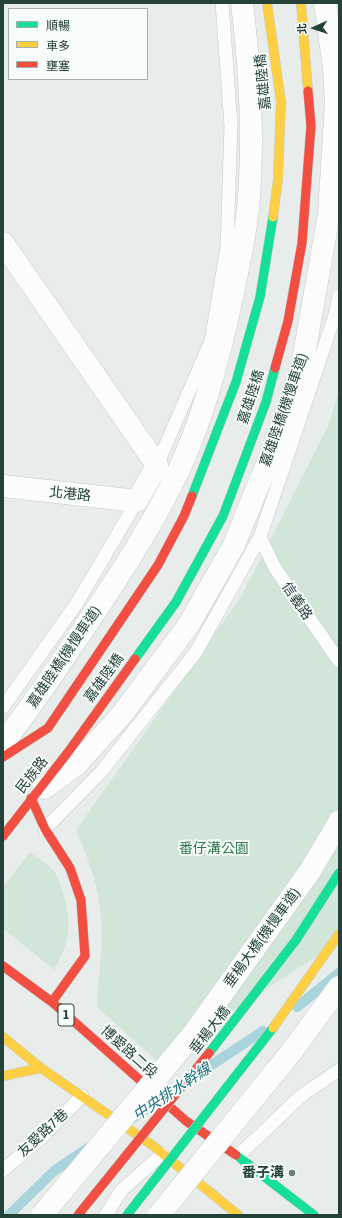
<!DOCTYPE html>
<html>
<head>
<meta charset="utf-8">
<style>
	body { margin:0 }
	#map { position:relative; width:342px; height:1218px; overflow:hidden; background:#e8edeb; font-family:"Asap Condensed","Noto Sans TC",sans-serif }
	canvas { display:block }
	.frame { position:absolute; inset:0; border:4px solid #24423a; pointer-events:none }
	.legend { position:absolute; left:8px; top:8px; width:140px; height:72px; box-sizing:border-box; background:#f7fbf9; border:1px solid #a3b1ad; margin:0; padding:5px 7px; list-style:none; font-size:12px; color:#24423a }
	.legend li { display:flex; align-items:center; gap:8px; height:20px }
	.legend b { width:20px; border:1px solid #a3b1ad }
	.north { position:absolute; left:294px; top:8px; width:40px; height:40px; -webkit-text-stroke:3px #f7fbf9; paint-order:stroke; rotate:267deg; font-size:11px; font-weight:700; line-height:16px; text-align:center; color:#24423a }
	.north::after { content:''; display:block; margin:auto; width:14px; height:18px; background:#24423a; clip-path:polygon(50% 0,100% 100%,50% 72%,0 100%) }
</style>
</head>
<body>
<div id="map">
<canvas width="342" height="1218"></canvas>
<div class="frame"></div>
<ul class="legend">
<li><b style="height:5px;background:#16e098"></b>順暢</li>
<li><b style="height:5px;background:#ffcf43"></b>車多</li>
<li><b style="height:5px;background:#f24e42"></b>壅塞</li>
</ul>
<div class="north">北</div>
</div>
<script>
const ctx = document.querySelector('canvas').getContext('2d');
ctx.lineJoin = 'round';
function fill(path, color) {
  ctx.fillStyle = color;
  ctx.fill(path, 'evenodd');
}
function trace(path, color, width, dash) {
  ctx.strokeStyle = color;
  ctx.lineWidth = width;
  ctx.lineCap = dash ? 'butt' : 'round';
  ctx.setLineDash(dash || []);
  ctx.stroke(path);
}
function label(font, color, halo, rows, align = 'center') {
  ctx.font = font + ' "Asap Condensed","Noto Sans TC",sans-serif';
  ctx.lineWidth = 4;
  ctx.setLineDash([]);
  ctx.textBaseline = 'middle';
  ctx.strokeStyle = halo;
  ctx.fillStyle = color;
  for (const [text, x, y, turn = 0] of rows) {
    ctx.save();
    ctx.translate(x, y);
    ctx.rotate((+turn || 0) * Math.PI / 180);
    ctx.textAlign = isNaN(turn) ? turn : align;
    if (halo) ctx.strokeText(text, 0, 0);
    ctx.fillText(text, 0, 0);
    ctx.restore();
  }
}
fill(new Path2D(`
	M339,391V942L156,1060L97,1007C99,970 105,930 98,894C93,871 85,851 76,830L242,595L328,426Z
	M30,852C37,858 48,864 54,871C58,876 60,885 62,891C73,920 70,943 54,970L3,928V887Z`), '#d1e6d8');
trace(new Path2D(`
	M297,1007L339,973
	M204,1070L263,1031
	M131,1119L163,1098
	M9,1215L54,1171L88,1148`), '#a9d4db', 10);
const lane = new Path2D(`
	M157,465L211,341L227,248L231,125L222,3
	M260,537L275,568L339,661
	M3,707L77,603L137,501
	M45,829L101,772L196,652L260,537L335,315L339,296
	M238,1156L301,1096L339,1070
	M3,1170L41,1138L82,1096
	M106,1215L121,1191L162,1154`);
const street = new Path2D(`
	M3,243L157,465L137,501L3,486
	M3,743C31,708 55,671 80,634C118,578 159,516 186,454C209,399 223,341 235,283C242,249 249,215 250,180C253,121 249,61 242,3
	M44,788L77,764L123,713L189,624L233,547L272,452L302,366L329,214L336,103L334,68L325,3`);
const fast = new Path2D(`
	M192,496L236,382L260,297L273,217
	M135,659L176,602L223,516L266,402L275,368
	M236,1155L314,1215`);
const slow = new Path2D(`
	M267,3L281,102L278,179L273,217
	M301,3L308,91
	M3,1037L41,1068L152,1145L238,1215
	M3,1076L41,1068`);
const jam = new Path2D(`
	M275,368L288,321L302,243L311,126L308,91
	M3,757L48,728L158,565L184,516L192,496
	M31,798L45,829L70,868L81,900L85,956L52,1002
	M3,836L69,751L135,659
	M3,966L52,1002L186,1121L236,1155`);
trace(lane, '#c5cac8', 14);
trace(street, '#c5cac8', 23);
trace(fast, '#c3cbc8', 10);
trace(slow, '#c3cbc8', 10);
trace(jam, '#c3cbc8', 10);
trace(lane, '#fcfcfc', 13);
trace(street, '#fcfcfc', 22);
trace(fast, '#16e098', 9);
trace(slow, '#ffcf43', 9);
trace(jam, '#f24e42', 9);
const streetBridge = new Path2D(`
	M42,1215L194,1033L310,871L339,822
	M159,1215L292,1051L339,987`);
const fastBridge = new Path2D(`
	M209,1053L296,940L339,873
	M127,1215L273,1028`);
const slowBridge = new Path2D(`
	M273,1028L339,934`);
const jamBridge = new Path2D(`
	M78,1215L209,1053`);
trace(streetBridge, '#c5cac8', 23, []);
trace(fastBridge, '#c3cbc8', 10, []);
trace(slowBridge, '#c3cbc8', 10, []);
trace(jamBridge, '#c3cbc8', 10, []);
trace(streetBridge, '#fcfcfc', 22);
trace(fastBridge, '#16e098', 9);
trace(slowBridge, '#ffcf43', 9);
trace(jamBridge, '#f24e42', 9);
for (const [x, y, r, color] of [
	[292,1173,4,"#697e78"]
]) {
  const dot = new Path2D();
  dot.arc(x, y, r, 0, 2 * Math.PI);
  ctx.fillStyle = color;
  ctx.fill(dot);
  trace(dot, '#f7fbf9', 1.5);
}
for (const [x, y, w] of [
	[66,1015,16]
]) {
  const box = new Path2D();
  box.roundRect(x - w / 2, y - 11, w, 22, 3);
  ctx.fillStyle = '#f7fbf9';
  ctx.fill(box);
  trace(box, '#24423a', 1);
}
label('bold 13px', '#24423a', null, [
	["1",66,1015]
]);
label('14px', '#24423a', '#f7fbf9', [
	["嘉雄陸橋",263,82,-96],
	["嘉雄陸橋",251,397,-72],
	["嘉雄陸橋(機慢車道)",284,410,-71],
	["北港路",70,494,6],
	["信義路",297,601,56],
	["嘉雄陸橋(機慢車道)",64,657,-56],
	["嘉雄陸橋",104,678,-54],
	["民族路",32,775,-52],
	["垂楊大橋(機慢車道)",262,938,-54],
	["垂楊大橋",210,1030,-52],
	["博愛路二段",129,1052,42],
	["友愛路7巷",43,1133,-43]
]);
label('14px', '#2d7a4b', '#f7fbf9', [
	["番仔溝公園",214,849]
]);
label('bold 14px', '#24423a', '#f7fbf9', [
	["番子溝",284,1173]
], 'right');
label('italic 15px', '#1c6f80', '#f7fbf9', [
	["中央排水幹線",172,1092,-34]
]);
</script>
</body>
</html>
